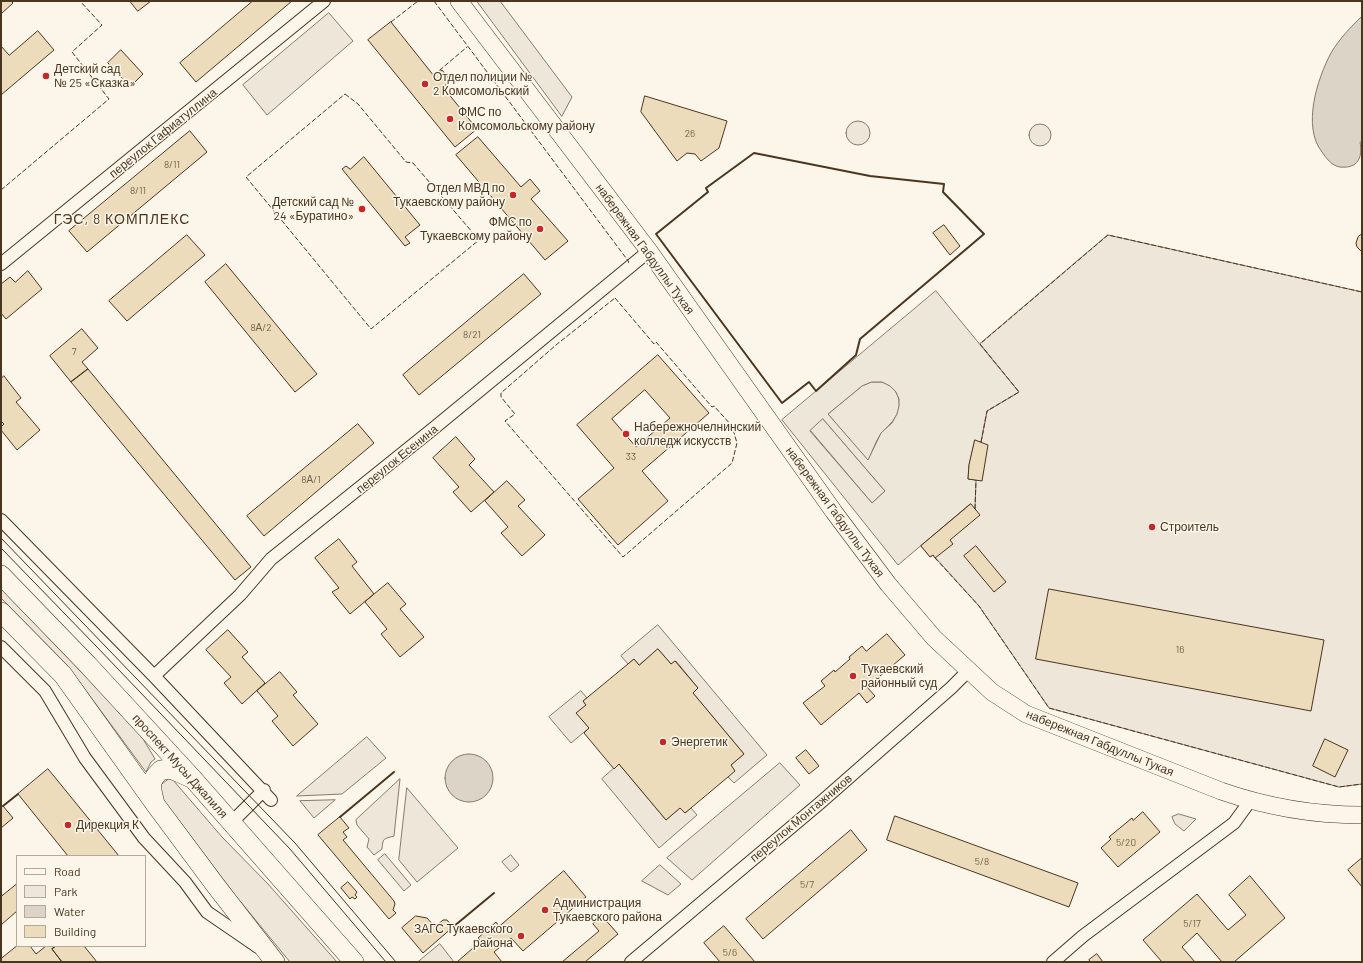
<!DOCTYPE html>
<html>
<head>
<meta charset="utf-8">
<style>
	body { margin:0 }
	#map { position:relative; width:1363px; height:963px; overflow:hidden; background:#fbf6e9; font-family:Barlow,sans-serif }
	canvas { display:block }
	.frame { position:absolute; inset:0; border:2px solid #4a3520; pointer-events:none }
	.legend { position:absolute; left:16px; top:855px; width:130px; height:92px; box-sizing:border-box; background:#fbf6e9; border:1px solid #b4a999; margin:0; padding:5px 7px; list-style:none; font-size:12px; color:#4a3520 }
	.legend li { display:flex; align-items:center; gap:8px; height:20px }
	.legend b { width:20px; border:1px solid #b4a999 }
</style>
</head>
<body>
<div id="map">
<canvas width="1363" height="963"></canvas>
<div class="frame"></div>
<ul class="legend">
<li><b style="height:5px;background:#fbf6e9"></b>Road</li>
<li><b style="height:11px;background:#ede6d9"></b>Park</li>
<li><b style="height:11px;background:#dcd4c6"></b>Water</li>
<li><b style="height:11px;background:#ecdcbc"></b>Building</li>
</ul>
</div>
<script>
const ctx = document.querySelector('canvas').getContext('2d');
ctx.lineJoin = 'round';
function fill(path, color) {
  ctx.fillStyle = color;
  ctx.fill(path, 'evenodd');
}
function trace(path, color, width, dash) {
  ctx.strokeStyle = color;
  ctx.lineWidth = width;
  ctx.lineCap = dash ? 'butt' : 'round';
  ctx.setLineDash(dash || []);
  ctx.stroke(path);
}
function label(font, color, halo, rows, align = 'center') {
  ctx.font = font + ' Barlow,sans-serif';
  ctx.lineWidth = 3;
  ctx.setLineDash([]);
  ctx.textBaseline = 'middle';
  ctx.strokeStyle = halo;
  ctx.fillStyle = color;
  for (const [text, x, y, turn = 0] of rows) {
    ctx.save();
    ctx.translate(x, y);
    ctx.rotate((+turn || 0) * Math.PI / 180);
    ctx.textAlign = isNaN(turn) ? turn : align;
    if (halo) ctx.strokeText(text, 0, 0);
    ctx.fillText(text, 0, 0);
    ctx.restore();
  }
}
const green = new Path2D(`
	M329,13L353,41L267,115L243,85Z
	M846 133a12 12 0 1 1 24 0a12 12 0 1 1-24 0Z
	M1029 135a11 11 0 1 1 22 0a11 11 0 1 1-22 0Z
	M1108,235L1362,292V784L1339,787L1049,708L979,606L933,555L930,557L921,546L971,504L974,508L968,479L969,465L975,440L981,442L987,411L1019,392L980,344Z
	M872,382C875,382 878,382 881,382C897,385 904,403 896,416C892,424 885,428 880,435C875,443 872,452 868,461L828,414L862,386Z
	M823,419L885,491L872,503L810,430Z
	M1,589L75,665L142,737L155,759L151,762L146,772L67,665L1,598Z
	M658,625L767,755L734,783L728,777L731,765L744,754L693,693L698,688L676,661L671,664L658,649L639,665L634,659L628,664L621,656Z
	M581,691L587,698L583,701L586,705L577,713L589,728L571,743L549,717Z
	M367,737L386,758L342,794L297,796Z
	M619,764L666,820L680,808L685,813L691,808L697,815L659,848L602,779Z
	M169,779L173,780L222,837L268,884L337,962H290L235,895L159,794L161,785Z
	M400,779L394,836C383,839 383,838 382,849L374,855L367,847L369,839L357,825L356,820Z
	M407,788L458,848L417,882L399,860Z
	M335,800L314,818L300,801Z
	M1179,814L1196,819L1184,831L1175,824L1172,817Z
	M385,854L411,885L404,891L378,860Z
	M511,855L519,865L511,872L502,862Z
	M660,865L681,884L668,895L642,881Z`);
fill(green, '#ede6d9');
trace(green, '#887966', 1);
const parking = new Path2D(`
	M477,1H500L572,97L562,116Z
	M936,291L1019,392L987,411L981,442L975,441L969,465L968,479L976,480L975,509L970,504L898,565L782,420ZM872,382H882L890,386L896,392L899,399V406L897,414L892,423L881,433L868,460L828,414L862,386ZM823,419L885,491L872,503L810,431Z
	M780,763L800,785L692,880L667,858Z
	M440,944L454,962H418Z`);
fill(parking, '#ede7d9');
trace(parking, '#887966', 1);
const water = new Path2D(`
	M1362,16V142H1360C1363,157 1358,169 1340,167C1332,166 1326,158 1322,152C1302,127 1317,79 1331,53C1339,39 1351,27 1362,16Z
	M445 778a24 24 0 1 1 48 0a24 24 0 1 1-48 0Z`);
fill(water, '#dcd4c6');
trace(water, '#887966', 1);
const building = new Path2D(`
	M1,1H11L13,3L1,14Z
	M130,1H151L138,11Z
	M253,1H292L196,82L180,63Z
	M391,22L434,76L442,70L451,81L443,87L477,129L455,147L368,40Z
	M38,31L54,50L1,95V46L9,55Z
	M121,50L143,74L130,87L108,63Z
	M645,96L727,121L719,148L701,161L695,154L687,153L677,161L641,112Z
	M190,131L207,152L87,252L69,231Z
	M478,137L521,187L530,179L540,191L531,199L568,241L545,260L456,155Z
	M364,157L420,225L405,237L410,243L405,246L342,169L346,166L350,169Z
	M944,225L960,246L950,255L933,233Z
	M1362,234V252L1357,247L1356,243L1358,237Z
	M187,235L205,255L127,321L109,301Z
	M226,264L317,374L295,392L205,282Z
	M28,271L42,289L6,319L1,313V284L10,277L15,282Z
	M524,274L541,294L419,395L403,375Z
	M82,329L98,348L82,362L88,369L71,382L50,356Z
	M658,355L709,413L642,471L668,501L618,545L578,499L614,468L577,425ZM645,390L670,418L636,447L612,419Z
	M88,369L251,567L235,580L71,382Z
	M4,376L21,398L16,402L40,430L17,450L1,430V427L4,424L1,421V379Z
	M358,424L374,443L264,536L247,516Z
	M456,437L475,459L469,465L494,492L471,512L453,492L459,487L433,458Z
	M975,440L988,445L982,481L968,479L969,465Z
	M507,481L525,500L518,506L545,535L522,556L501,533L508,527L485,501Z
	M971,504L980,515L950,540L953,544L935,558L933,555L930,557L921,546Z
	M339,539L357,562L352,566L374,594L350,614L332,592L339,588L315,558Z
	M976,546L1006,582L994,592L964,556Z
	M388,583L406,604L400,609L424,637L400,657L381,634L387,629L365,602Z
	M1049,589L1324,640L1311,711L1036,659Z
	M228,630L248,652L242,657L265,683L242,704L224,683L231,677L206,650Z
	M887,634L905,655L867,687L875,696L867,703L859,693L821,725L803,703L825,686L821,681L834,670L835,672L850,659L849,657L862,646L866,651Z
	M658,649L671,664L675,661L698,688L693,693L744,754L731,765L735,771L728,777L685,813L680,808L666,820L619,764L614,769L584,733L589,728L576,713L586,705L583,701L634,659L639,665Z
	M280,672L297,692L293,695L318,724L293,746L272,721L278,716L257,691Z
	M1325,739L1348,750L1335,777L1313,766Z
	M806,750L819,766L809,774L796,758Z
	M48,769L53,775L119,856H68L18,794Z
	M3,806L13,818L1,828V808Z
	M1143,812L1160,832L1118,867L1101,848L1111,839L1109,837L1132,818L1133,820Z
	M895,816L1078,883L1069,907L887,840Z
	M340,817L349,828L343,832L347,837L343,840L394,901L395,904L393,910L396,913L389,919L318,835Z
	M851,830L867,850L763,939L746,919Z
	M1362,858V887L1348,870Z
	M564,871L586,897L523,951L511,938L494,952L502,962H457L481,941L478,938L496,922L499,926Z
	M1250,876L1285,918L1234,962H1222L1197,933L1182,947L1195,962H1162L1143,940L1197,894L1228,930L1246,915L1229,895Z
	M348,882L357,892L355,895L357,897L355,899L352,897L350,899L341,888Z
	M17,884V911L1,925V897Z
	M416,916L427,918L435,927L443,920H447L453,927L423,953L402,928Z
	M602,916L618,934L585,962H562L599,931L593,924Z
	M724,926L755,962H720L704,943Z
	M17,946H30L36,954L46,946H56L52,949L62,962H1V959Z
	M56,946H84L97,962H62L52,949Z
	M1097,954L1103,962H1091L1089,960Z`);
fill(building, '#ecdcbc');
trace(building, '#4a3520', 1);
const street = new Path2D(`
	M1,264L324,1
	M1,520L154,676L271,800
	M1,647L45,691L85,758L144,838L185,882L207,912L258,947
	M154,676L240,595L271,559L434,428L649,251
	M232,822L264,790
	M631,962L820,803L951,688L968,671
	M1053,962L1083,936L1234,823L1250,801`);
const secondary = new Path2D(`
	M459,1L649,251L834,512L888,584L934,638L992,692L1026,714L1221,791C1267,807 1314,815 1362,815`);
const primary = new Path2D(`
	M1,575L88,665L194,780L354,962
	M1,612L63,675L155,804L216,886L275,962
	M155,804C151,787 148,782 161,770L171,769L191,778`);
trace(street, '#4a3520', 14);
trace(secondary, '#4a3520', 18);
trace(primary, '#4a3520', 20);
trace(street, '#fbf6e9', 12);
trace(secondary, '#fbf6e9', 17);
trace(primary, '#fbf6e9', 19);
trace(new Path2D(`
	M1,538L295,843L396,962
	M1,548L96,646L290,849L386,962`), '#4a3520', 1);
trace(new Path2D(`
	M434,1L629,262L628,263
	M391,22L418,1
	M434,75L467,47
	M345,94L358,104L406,162L413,163L479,240L371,329L246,177Z
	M1,190L109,99L72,52L102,25L80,1
	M615,298L654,344L656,342L712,407L714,406L732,426L737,443L732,463L623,557L505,421L515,414L501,397V393L556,345Z
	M981,442L987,411L1019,392L980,344L1108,235L1362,292
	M975,509L976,480
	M935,558L979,606L1049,708L1339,787L1362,784`), '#4a3520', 1, [5, 2]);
trace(new Path2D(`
	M754,153L870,176L944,184L943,192L984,234L860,339L856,355L816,391L809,382L782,403L656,234L708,192L706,188Z
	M3,806L18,794
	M340,817L394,772
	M453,927L494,893`), '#4a3520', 2);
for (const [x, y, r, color] of [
	[46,76,4,"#c62828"],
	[425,84,4,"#c62828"],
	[450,119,4,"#c62828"],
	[513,195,4,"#c62828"],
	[362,209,4,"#c62828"],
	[540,229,4,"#c62828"],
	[626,434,4,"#c62828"],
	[1152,527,4,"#c62828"],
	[853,676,4,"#c62828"],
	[663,742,4,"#c62828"],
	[68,825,4,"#c62828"],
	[545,910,4,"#c62828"],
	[521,936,4,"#c62828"]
]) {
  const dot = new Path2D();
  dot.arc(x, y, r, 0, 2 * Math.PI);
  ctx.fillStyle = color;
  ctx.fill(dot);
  trace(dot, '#fbf6e9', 1.5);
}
label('10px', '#725f47', null, [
	["26",690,134],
	["8/11",172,165],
	["8/11",138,191],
	["8А/2",261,328],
	["8/21",472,335],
	["7",74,352],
	["33",631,457],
	["8А/1",311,480],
	["16",1180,650],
	["5/20",1126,843],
	["5/8",982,862],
	["5/7",807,885],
	["5/17",1192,924],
	["5/6",730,953]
]);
label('12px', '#4a3520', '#fbf6e9', [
	["Детский сад",54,69],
	["№ 25 «Сказка»",54,83],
	["Отдел полиции №",433,77],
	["2 Комсомольский",433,91],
	["ФМС по",458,112],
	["Комсомольскому району",458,126],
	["Отдел МВД по",505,188,"right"],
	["Тукаевскому району",505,202,"right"],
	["Детский сад №",354,202,"right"],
	["24 «Буратино»",354,216,"right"],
	["ФМС по",532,222,"right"],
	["Тукаевскому району",532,236,"right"],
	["Набережночелнинский",634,427],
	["колледж искусств",634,441],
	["Строитель",1160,527],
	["Тукаевский",861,669],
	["районный суд",861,683],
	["Энергетик",671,742],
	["Дирекция К",76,825],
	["Администрация",553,903],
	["Тукаевского района",553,917],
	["ЗАГС Тукаевского",513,929,"right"],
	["района",513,943,"right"]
], 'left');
label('12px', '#4a3520', '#fbf6e9', [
	["переулок Гафиатуллина",163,133,-39],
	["набережная Габдуллы Тукая",645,249,54],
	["переулок Есенина",397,459,-39],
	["набережная Габдуллы Тукая",835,512,54],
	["набережная Габдуллы Тукая",1100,743,22],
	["проспект Мусы Джалиля",180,766,48],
	["переулок Монтажников",801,818,-40]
]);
ctx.letterSpacing = '1px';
label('14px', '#4a3520', '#fbf6e9', [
	["ГЭС, 8 КОМПЛЕКС",122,219]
]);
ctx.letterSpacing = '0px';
</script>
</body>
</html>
